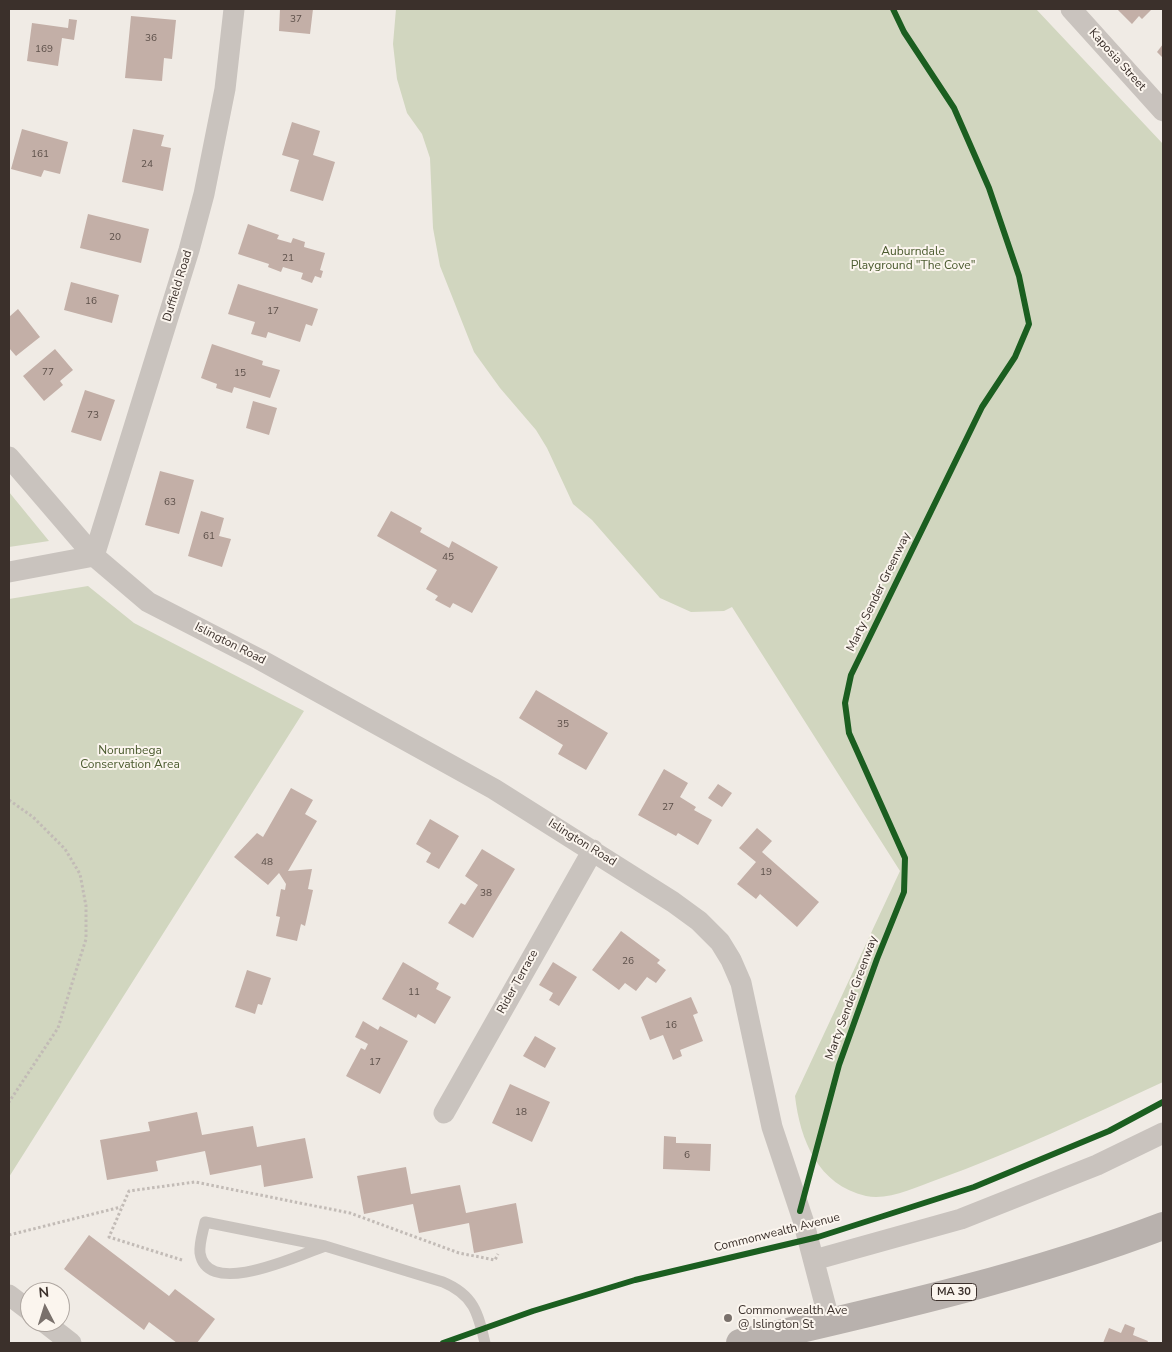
<!DOCTYPE html>
<html>
<head>
<meta charset="utf-8">
<style>
	body { margin:0 }
	#map { position:relative; width:1172px; height:1352px; overflow:hidden; background:#f0ebe5; font-family:"Nunito Sans",sans-serif }
	canvas { display:block }
	.frame { position:absolute; inset:0; border:10px solid #3b302b; pointer-events:none }
	.north { position:absolute; left:20px; top:1282px; width:50px; height:50px; box-sizing:border-box; background:#fbf5ee; border:1px solid #aea6a0; border-radius:50%; rotate:355deg; font-size:14px; font-weight:700; line-height:20px; text-align:center; color:#3b302b }
	.north::after { content:''; display:block; margin:auto; width:18px; height:22px; background:#7a716c; clip-path:polygon(50% 0,100% 100%,50% 72%,0 100%) }
</style>
</head>
<body>
<div id="map">
<canvas width="1172" height="1352"></canvas>
<div class="frame"></div>
<div class="north">N</div>
</div>
<script>
const ctx = document.querySelector('canvas').getContext('2d');
ctx.lineJoin = 'round';
function fill(path, color) {
  ctx.fillStyle = color;
  ctx.fill(path, 'evenodd');
}
function trace(path, color, width, dash) {
  ctx.strokeStyle = color;
  ctx.lineWidth = width;
  ctx.lineCap = dash ? 'butt' : 'round';
  ctx.setLineDash(dash || []);
  ctx.stroke(path);
}
function label(font, color, halo, rows, align = 'center') {
  ctx.font = font + ' "Nunito Sans",sans-serif';
  ctx.lineWidth = 4;
  ctx.setLineDash([]);
  ctx.textBaseline = 'middle';
  ctx.strokeStyle = halo;
  ctx.fillStyle = color;
  for (const [text, x, y, turn = 0] of rows) {
    ctx.save();
    ctx.translate(x, y);
    ctx.rotate((+turn || 0) * Math.PI / 180);
    ctx.textAlign = isNaN(turn) ? turn : align;
    if (halo) ctx.strokeText(text, 0, 0);
    ctx.fillText(text, 0, 0);
    ctx.restore();
  }
}
fill(new Path2D(`
	M396,9H1036L1163,144V1082C1088,1117 1014,1152 936,1180C916,1187 888,1201 866,1196C818,1185 800,1140 795,1096L900,871L732,607L724,611L691,612L660,598L592,520L573,504L547,448L536,430L500,388L474,352L440,266L433,228L430,158L422,134L407,113L397,79L393,44Z
	M9,492L49,541L9,547Z
	M88,586L134,623L304,711L9,1177V599Z`), '#d1d6bf');
fill(new Path2D(`
	M280,9H313L310,34L279,31Z
	M1117,9H1152L1142,19L1139,16L1132,24Z
	M131,16L176,20L172,59L164,58L162,81L125,78Z
	M69,19L77,20L74,40L62,38L58,66L27,61L32,23L68,28Z
	M1163,44V58L1157,52Z
	M292,122L320,131L313,155L335,162L323,201L290,191L299,160L282,155Z
	M22,129L68,142L60,174L44,170L41,177L11,169Z
	M133,129L164,135L161,146L171,148L163,191L122,182Z
	M88,214L149,229L141,263L80,248Z
	M248,224L279,235L277,239L291,243L293,238L305,242L304,247L325,253L320,270L323,271L321,278L315,276L312,283L301,279L303,273L283,267L281,272L268,267L269,264L238,254Z
	M71,282L119,295L112,323L64,310Z
	M238,284L318,309L312,326L306,324L300,342L268,332L266,338L251,334L255,322L228,314Z
	M18,309L40,337L16,356L9,348V317Z
	M212,344L263,361L262,365L280,370L270,398L234,387L232,393L216,388L217,384L201,378Z
	M55,349L73,370L60,381L63,385L44,401L23,376Z
	M85,390L115,400L101,441L71,432Z
	M253,401L277,408L269,435L246,428Z
	M160,471L194,480L179,534L145,525Z
	M201,511L224,518L219,536L231,539L222,567L188,556Z
	M391,511L422,528L420,532L449,548L452,541L498,567L472,613L453,603L450,608L435,600L438,596L426,589L437,570L377,536Z
	M536,690L608,733L586,770L558,754L563,745L519,718Z
	M664,769L688,783L680,797L696,807L694,810L712,820L698,845L678,833L676,836L638,815Z
	M718,784L732,793L722,807L708,798Z
	M291,788L313,800L305,814L317,821L288,871L312,869L308,889L313,890L305,926L301,924L297,941L276,936L280,917L276,916L281,889L285,890L286,884L279,873L268,885L234,857L257,833L263,837Z
	M430,819L459,836L439,869L426,862L431,853L416,844Z
	M757,828L772,841L762,852L819,902L797,927L760,894L756,899L737,884L756,862L739,848Z
	M482,849L515,869L473,938L448,923L461,903L465,905L478,885L465,876Z
	M621,931L660,960L657,963L666,970L656,983L647,977L636,991L625,983L619,990L592,970Z
	M403,962L439,983L436,989L451,997L435,1024L418,1014L416,1018L382,999Z
	M553,962L577,977L559,1006L549,1000L553,993L539,985Z
	M247,970L271,978L262,1005L258,1004L255,1014L235,1007Z
	M691,997L698,1013L693,1015L703,1041L680,1050L682,1056L673,1060L663,1035L650,1040L641,1017Z
	M363,1021L378,1030L380,1026L408,1041L380,1094L346,1076L361,1048L365,1050L368,1044L355,1037Z
	M535,1036L556,1048L545,1068L523,1056Z
	M510,1084L550,1102L532,1142L492,1123Z
	M197,1112L202,1135L253,1126L257,1147L305,1138L313,1178L264,1187L261,1165L210,1175L205,1151L156,1161L158,1171L107,1180L100,1140L150,1131L148,1122Z
	M664,1136L676,1137V1143L711,1144L710,1171L663,1169Z
	M406,1167L411,1194L460,1185L466,1213L516,1203L523,1243L474,1253L469,1223L419,1233L413,1204L364,1214L357,1176Z
	M89,1235L169,1296L175,1289L215,1319L197,1343H177L149,1322L144,1330L64,1269Z
	M1125,1324L1135,1328L1133,1335L1148,1341L1147,1343H1103L1109,1328L1121,1333Z`), '#c3afa7');
trace(new Path2D(`
	M9,800L33,817L65,849L80,874L86,906V939L58,1028L9,1102
	M9,1235L121,1207
	M182,1260L109,1237L129,1191L195,1182L350,1213L459,1253L495,1260L498,1254`), '#c2bbb6', 3, [2.5, 2.5]);
trace(new Path2D(`
	M325,1246C300,1255 207,1299 200,1253C199,1243 203,1232 205,1222L325,1246L443,1282C474,1295 478,1313 485,1343`), '#c9c3be', 11);
trace(new Path2D(`
	M1071,9L1163,111
	M9,457L94,556L148,602L259,659L494,789L673,902L699,921L720,942L731,960L741,983L772,1127L803,1220L830,1323
	M9,572L94,556L189,250L204,194L225,89L234,9
	M444,1113L593,850
	M814,1260L961,1219L1097,1165L1163,1133
	M9,1295L30,1311
	M44,1322L71,1343`), '#c9c3be', 21);
trace(new Path2D(`
	M740,1343C883,1310 1026,1278 1163,1226`), '#b8b1ad', 28);
trace(new Path2D(`
	M800,1211L839,1065L877,959L904,892L905,858L849,733L845,703L851,675L982,407L1015,357L1029,324L1019,276L989,188L954,108L904,32L893,9
	M443,1343L533,1311L635,1280L818,1237L974,1187L1109,1131L1163,1102`), '#1b5e20', 6);
for (const [x, y, r, color] of [
	[728,1318,5,"#7a716c"]
]) {
  const dot = new Path2D();
  dot.arc(x, y, r, 0, 2 * Math.PI);
  ctx.fillStyle = color;
  ctx.fill(dot);
  trace(dot, '#fbf5ee', 2);
}
label('10px', '#5d504a', null, [
	["37",296,20],
	["36",151,39],
	["169",44,50],
	["161",40,155],
	["24",147,165],
	["20",115,238],
	["21",288,259],
	["16",91,302],
	["17",273,312],
	["77",48,373],
	["15",240,374],
	["73",93,416],
	["63",170,503],
	["61",209,537],
	["45",448,558],
	["35",563,725],
	["27",668,808],
	["48",267,863],
	["19",766,873],
	["38",486,894],
	["26",628,962],
	["11",414,993],
	["16",671,1026],
	["17",375,1063],
	["18",521,1113],
	["6",687,1156]
]);
for (const [x, y, w] of [
	[954,1292,45]
]) {
  const box = new Path2D();
  box.roundRect(x - w / 2, y - 8.5, w, 17, 4);
  ctx.fillStyle = '#fbf5ee';
  ctx.fill(box);
  trace(box, '#3b302b', 1);
}
label('bold 11px', '#3b302b', null, [
	["MA 30",954,1292]
]);
label('12px', '#3b302b', '#fbf5ee', [
	["Kaposia Street",1117,60,48],
	["Duffield Road",178,286,-73],
	["Marty Sender Greenway",879,592,-64],
	["Islington Road",230,644,27],
	["Islington Road",582,843,32],
	["Rider Terrace",518,982,-61],
	["Marty Sender Greenway",852,998,-70],
	["Commonwealth Avenue",777,1233,-14]
]);
label('12px', '#4a5a2e', '#fbf5ee', [
	["Auburndale",913,252],
	["Playground \"The Cove\"",913,266],
	["Norumbega",130,751],
	["Conservation Area",130,765]
]);
label('12px', '#3b302b', '#fbf5ee', [
	["Commonwealth Ave",738,1311],
	["@ Islington St",738,1325]
], 'left');
</script>
</body>
</html>
